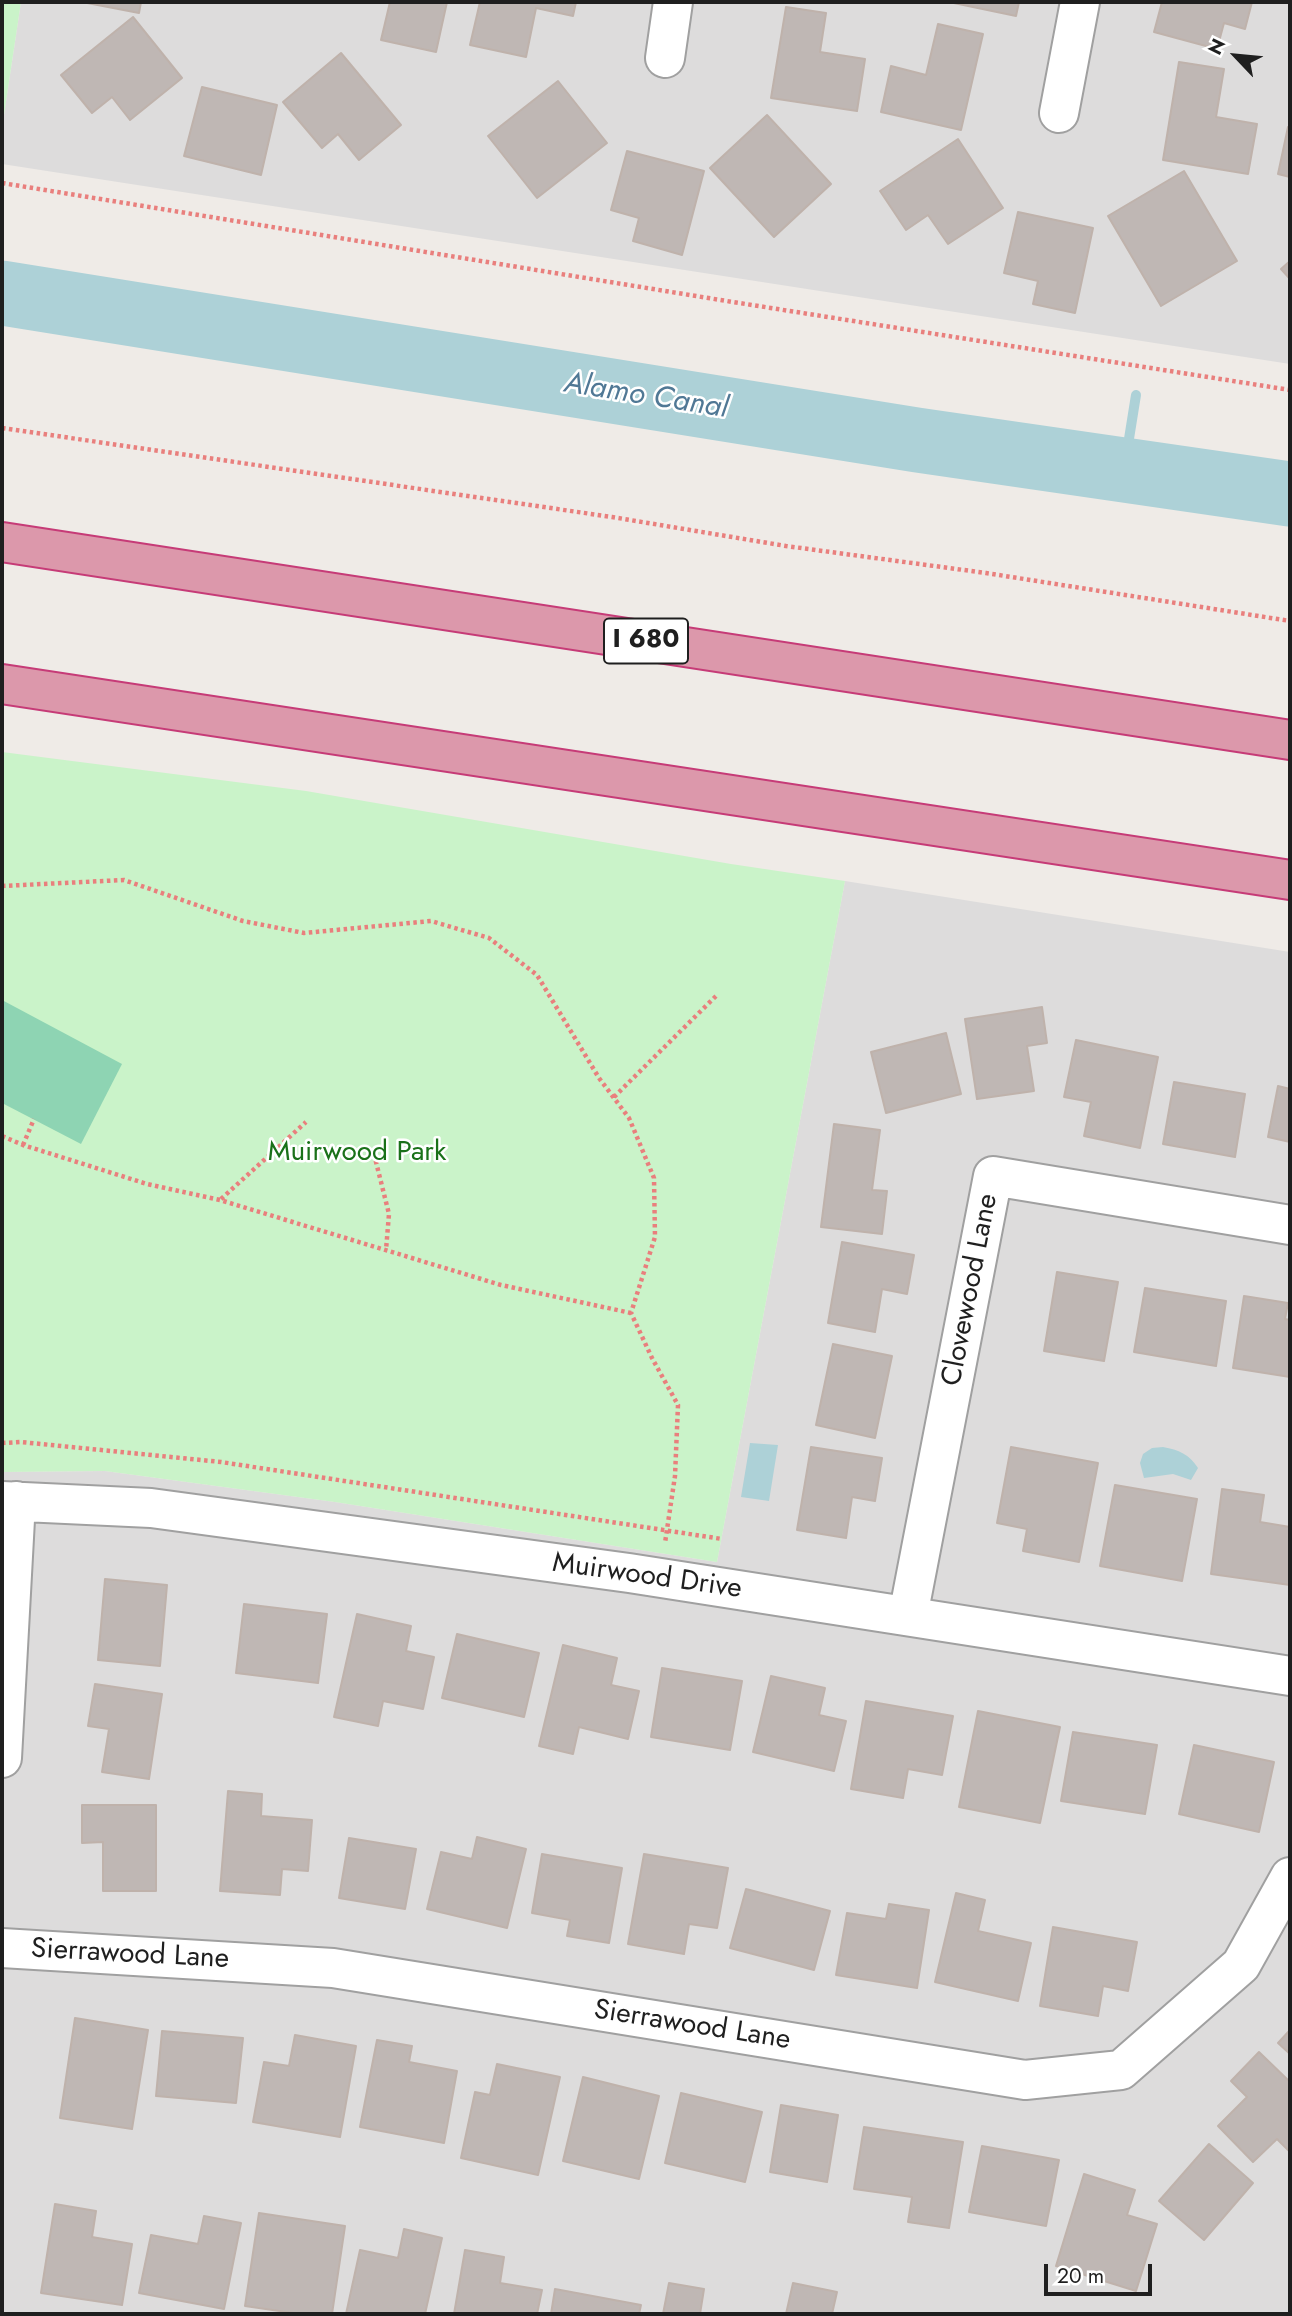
<!DOCTYPE html>
<html>
<head>
<meta charset="utf-8">
<style>
	body { margin:0 }
	#map { position:relative; width:1292px; height:2316px; overflow:hidden; background:#efebe7; font-family:Jost,sans-serif }
	canvas { display:block }
	.frame { position:absolute; inset:0; border:4px solid #1f1f1f; pointer-events:none }
	.north { position:absolute; left:1201px; top:21px; width:70px; height:70px; -webkit-text-stroke:5px #fff; paint-order:stroke; rotate:296deg; font-size:19px; font-weight:700; line-height:28px; text-align:center; color:#1f1f1f }
	.north::after { content:''; display:block; margin:auto; width:24px; height:32px; background:#1f1f1f; clip-path:polygon(50% 0,100% 100%,50% 72%,0 100%) }
	.scale { position:absolute; left:1044px; top:2264px; width:108px; height:32px; box-sizing:border-box; border:4px solid #1f1f1f; border-top:0; padding-left:9px; font-size:21px; line-height:24px; white-space:nowrap; color:#1f1f1f; -webkit-text-stroke:5px #fff; paint-order:stroke }
</style>
</head>
<body>
<div id="map">
<canvas width="1292" height="2316"></canvas>
<div class="frame"></div>
<div class="north">N</div>
<div class="scale">20 m</div>
</div>
<script>
const ctx = document.querySelector('canvas').getContext('2d');
ctx.lineJoin = 'round';
function fill(path, color) {
  ctx.fillStyle = color;
  ctx.fill(path, 'evenodd');
}
function trace(path, color, width, dash) {
  ctx.strokeStyle = color;
  ctx.lineWidth = width;
  ctx.lineCap = dash ? 'butt' : 'round';
  ctx.setLineDash(dash || []);
  ctx.stroke(path);
}
function label(font, color, halo, rows, align = 'center') {
  ctx.font = font + ' Jost,sans-serif';
  ctx.lineWidth = 5;
  ctx.setLineDash([]);
  ctx.textBaseline = 'middle';
  ctx.strokeStyle = halo;
  ctx.fillStyle = color;
  for (const [text, x, y, turn = 0] of rows) {
    ctx.save();
    ctx.translate(x, y);
    ctx.rotate((+turn || 0) * Math.PI / 180);
    ctx.textAlign = isNaN(turn) ? turn : align;
    if (halo) ctx.strokeText(text, 0, 0);
    ctx.fillText(text, 0, 0);
    ctx.restore();
  }
}
fill(new Path2D(`
	M21,2H1290V364L2,164V128Z
	M845,881L1290,952V2314H2V1472L105,1471L335,1502L717,1562Z`), '#dddcdc');
fill(new Path2D(`
	M2,2H21L2,128Z
	M2,752L306,791L731,864L845,881L717,1562L335,1502L105,1471L2,1472Z`), '#caf3c9');
fill(new Path2D(`
	M2,1000L122,1064L81,1144L2,1103Z`), '#8ed4b3');
fill(new Path2D(`
	M750,1443L778,1445L769,1501L741,1497Z
	M1163,1447C1179,1450 1189,1454 1198,1468L1191,1480L1173,1474L1144,1478L1140,1463L1143,1454L1152,1448Z`), '#add1d7');
trace(new Path2D(`
	M1124,470L1136,395`), '#add1d7', 10);
trace(new Path2D(`
	M2,293L917,440L1290,494`), '#add1d7', 65);
const building = new Path2D(`
	M82,2H141L139,13Z
	M390,2H447L436,52L381,40Z
	M480,2H576L573,16L536,8L526,57L470,45Z
	M949,2H1019L1016,16Z
	M1162,2H1252L1245,29L1224,23L1217,49L1154,32Z
	M786,7L826,13L820,52L865,59L857,111L771,98Z
	M133,17L182,78L130,120L112,97L92,113L61,75Z
	M938,24L983,34L961,130L881,112L891,66L926,75Z
	M341,53L401,125L359,160L338,134L322,148L283,102Z
	M1179,62L1224,69L1216,117L1257,124L1248,174L1163,160Z
	M558,81L607,143L537,198L488,136Z
	M202,87L277,105L261,175L184,156Z
	M767,115L831,184L774,237L710,168Z
	M1288,127L1290,128V177L1278,174Z
	M958,139L1003,208L948,244L928,215L906,230L880,191Z
	M627,151L704,171L682,255L633,241L639,218L611,210Z
	M1184,171L1237,261L1161,306L1108,216Z
	M1018,212L1093,228L1075,313L1033,304L1038,281L1004,273Z
	M1290,261V279L1281,269Z
	M1042,1007L1047,1043L1027,1046L1034,1091L977,1099L965,1019Z
	M946,1033L961,1094L886,1113L871,1052Z
	M1076,1040L1158,1057L1140,1148L1084,1136L1091,1102L1064,1097Z
	M1174,1082L1245,1094L1235,1157L1163,1144Z
	M1278,1086L1290,1089V1142L1268,1137Z
	M834,1124L880,1130L872,1190L887,1191L882,1234L821,1227Z
	M842,1242L914,1255L907,1294L882,1289L875,1332L828,1323Z
	M1057,1272L1118,1282L1104,1361L1044,1351Z
	M1145,1288L1226,1301L1216,1366L1134,1352Z
	M1244,1296L1288,1303L1285,1319L1290,1320V1377L1233,1368Z
	M833,1344L892,1356L875,1438L816,1425Z
	M811,1447L882,1458L875,1501L852,1497L846,1538L797,1530Z
	M1011,1447L1098,1463L1079,1562L1023,1551L1027,1529L997,1523Z
	M1115,1485L1197,1499L1182,1581L1100,1566Z
	M1222,1489L1264,1495L1260,1522L1290,1527V1585L1211,1574Z
	M105,1579L167,1585L160,1666L98,1660Z
	M244,1604L327,1614L318,1683L236,1673Z
	M357,1614L411,1626L406,1651L434,1657L423,1709L383,1701L378,1726L334,1717Z
	M457,1634L539,1653L524,1717L442,1698Z
	M563,1645L617,1658L611,1685L639,1691L628,1739L579,1727L573,1754L539,1746Z
	M662,1668L742,1681L730,1750L651,1737Z
	M771,1676L825,1688L819,1715L846,1721L834,1771L753,1752Z
	M95,1684L162,1694L149,1779L102,1772L109,1729L88,1726Z
	M866,1701L953,1716L942,1775L908,1769L903,1798L851,1789Z
	M978,1711L1060,1727L1040,1823L959,1807Z
	M1073,1732L1157,1745L1145,1814L1061,1801Z
	M1194,1745L1274,1762L1259,1832L1179,1814Z
	M228,1791L262,1794L261,1816L312,1820L308,1871L282,1869L280,1895L220,1891Z
	M82,1805H156V1891H103V1842L82,1843Z
	M477,1837L526,1849L507,1928L427,1909L441,1852L472,1859Z
	M349,1838L416,1849L405,1909L339,1898Z
	M542,1854L622,1868L609,1943L567,1936L570,1920L532,1913Z
	M644,1854L728,1868L717,1928L689,1924L684,1954L628,1944Z
	M746,1889L830,1911L814,1970L730,1948Z
	M956,1893L985,1900L978,1931L1031,1943L1018,2001L935,1982Z
	M889,1904L929,1910L917,1988L836,1975L847,1913L886,1919Z
	M1053,1927L1137,1942L1128,1991L1103,1986L1098,2016L1040,2006Z
	M75,2018L148,2030L132,2129L60,2118Z
	M1290,2030V2054L1278,2043Z
	M162,2031L243,2038L236,2103L156,2096Z
	M295,2035L356,2046L340,2137L253,2122L264,2062L289,2066Z
	M377,2040L412,2046L409,2062L457,2071L444,2143L360,2127Z
	M1259,2052L1290,2082V2152L1277,2139L1253,2162L1218,2126L1247,2097L1231,2081Z
	M497,2064L560,2077L538,2175L461,2158L475,2092L490,2095Z
	M583,2077L659,2096L639,2179L563,2161Z
	M681,2093L762,2112L745,2182L665,2163Z
	M781,2105L838,2115L827,2182L770,2172Z
	M864,2127L963,2142L949,2228L908,2222L912,2197L854,2189Z
	M1209,2144L1253,2183L1204,2240L1159,2201Z
	M982,2146L1059,2160L1046,2226L969,2212Z
	M1084,2174L1135,2190L1127,2215L1157,2224L1136,2291L1056,2266Z
	M55,2204L96,2211L92,2237L132,2244L122,2305L41,2293Z
	M259,2213L345,2226L332,2314H300L245,2306Z
	M204,2216L241,2223L224,2309L139,2293L151,2235L198,2244Z
	M404,2229L442,2238L425,2314H346L360,2250L398,2258Z
	M465,2250L504,2257L500,2283L542,2290L537,2314H454Z
	M669,2283L704,2289L700,2314H663Z
	M793,2283L837,2292L832,2314H786Z
	M555,2289L641,2305L639,2314H551Z`);
fill(building, '#bfb7b4');
trace(building, '#bfb2ab', 2);
const street = new Path2D(`
	M665,58L673,2
	M1059,113L1080,2
	M2,1501L151,1508L629,1573L1290,1676
	M908,1616L993,1176L1290,1225
	M2,1758L16,1501
	M2,1948L333,1968L1025,2080L1121,2070L1241,1965L1290,1877`);
const highway = new Path2D(`
	M2,542L1290,740
	M2,684L1290,880`);
trace(street, '#a0a0a0', 42);
trace(highway, '#c63b77', 42);
trace(new Path2D(`
	M2,183L733,302L1290,390
	M2,428L612,517L786,546L986,573L1290,621
	M2,886L124,880L243,921L304,933L431,921L489,938L537,975L599,1078L629,1118L654,1178L655,1237L631,1313L652,1358L678,1405L675,1476L665,1543
	M614,1097L716,996
	M2,1136L23,1145L147,1184L220,1200L501,1285L631,1313
	M23,1145L34,1119
	M374,1154L389,1214L386,1250
	M221,1199L306,1122
	M2,1443L21,1442L221,1462L722,1539`), '#e97f7d', 4.5, [3.5, 3.5]);
trace(street, '#fff', 38);
trace(highway, '#dc98ab', 38);
for (const [x, y, w] of [
	[646,641,84]
]) {
  const box = new Path2D();
  box.roundRect(x - w / 2, y - 22.5, w, 45, 5);
  ctx.fillStyle = '#fff';
  ctx.fill(box);
  trace(box, '#1f1f1f', 2);
}
label('bold 26px', '#1f1f1f', null, [
	["I 680",646,641]
]);
label('28px', '#1a7119', '#fff', [
	["Muirwood Park",357,1153]
]);
label('28px', '#1f1f1f', '#fff', [
	["Clovewood Lane",971,1290,-79],
	["Muirwood Drive",647,1577,8],
	["Sierrawood Lane",130,1955,3],
	["Sierrawood Lane",692,2026,9]
]);
label('italic 30px', '#507895', '#fff', [
	["Alamo Canal",646,397,9]
]);
</script>
</body>
</html>
